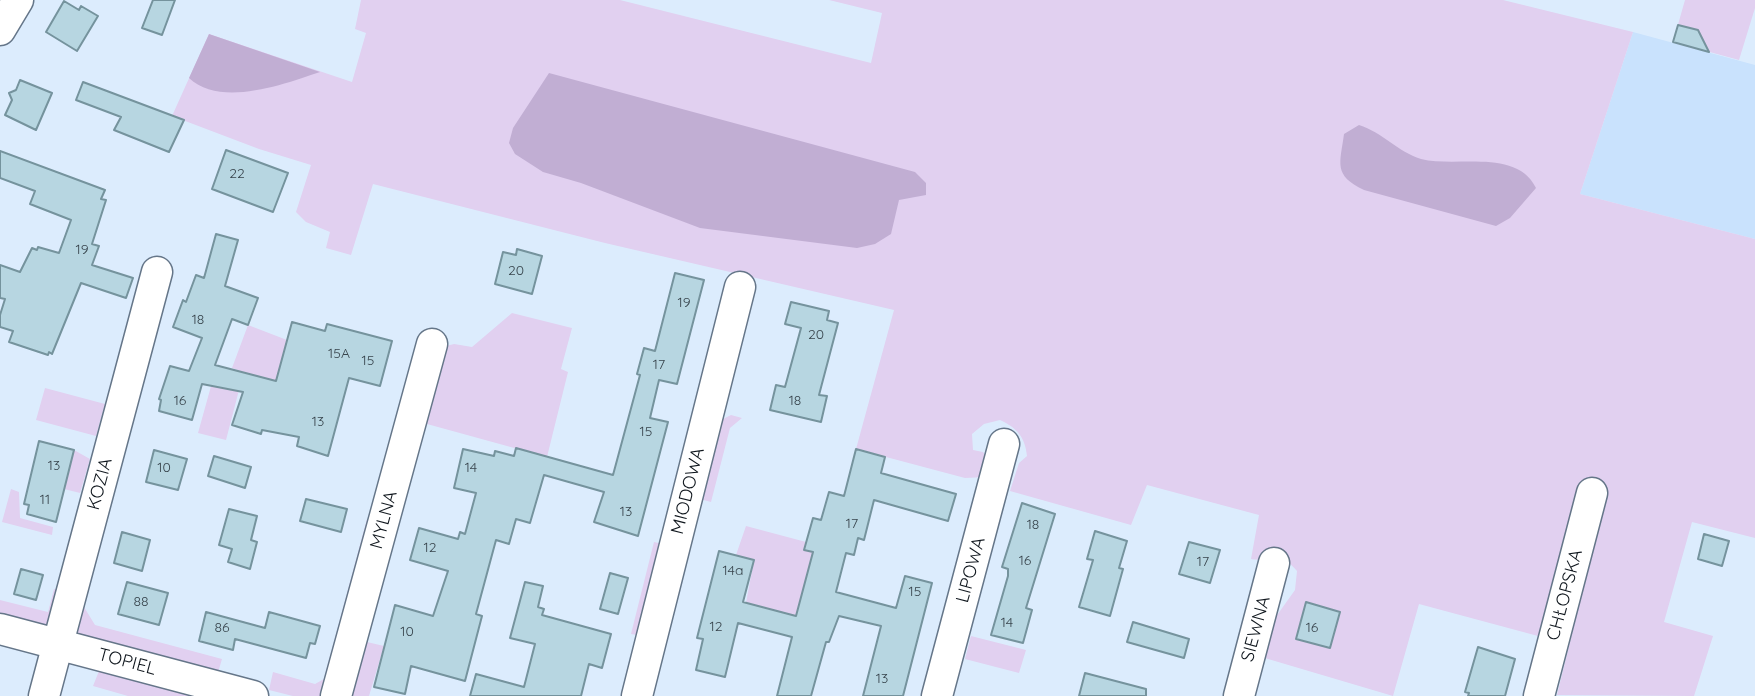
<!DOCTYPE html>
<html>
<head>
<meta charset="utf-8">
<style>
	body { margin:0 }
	canvas { display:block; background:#dcecfd }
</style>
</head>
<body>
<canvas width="1755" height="696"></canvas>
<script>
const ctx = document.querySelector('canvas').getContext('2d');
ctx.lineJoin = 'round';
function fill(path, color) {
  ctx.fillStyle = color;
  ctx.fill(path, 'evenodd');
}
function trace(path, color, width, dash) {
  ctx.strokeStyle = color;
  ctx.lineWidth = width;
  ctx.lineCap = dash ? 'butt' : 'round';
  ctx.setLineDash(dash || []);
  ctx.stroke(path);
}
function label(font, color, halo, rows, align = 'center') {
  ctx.font = font + ' Quicksand,sans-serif';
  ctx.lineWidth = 7;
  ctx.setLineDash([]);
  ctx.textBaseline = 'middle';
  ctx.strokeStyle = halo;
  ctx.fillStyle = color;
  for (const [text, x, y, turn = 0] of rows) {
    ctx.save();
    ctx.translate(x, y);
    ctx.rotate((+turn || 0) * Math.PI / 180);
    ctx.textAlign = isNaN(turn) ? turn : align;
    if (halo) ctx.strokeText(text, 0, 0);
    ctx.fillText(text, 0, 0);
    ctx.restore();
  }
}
fill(new Path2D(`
	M1633,32L1755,65V239L1580,194Z`), '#c9e2fd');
fill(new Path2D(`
	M361,0H620L871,63L882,13L829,0H1503L1633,32L1580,194L1755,239V538L1692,522L1664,622L1713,636L1694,696L1557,695L1606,495L1581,489L1538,636L1419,604L1393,696L1258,656L1270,625L1295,590L1297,571C1280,550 1273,564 1251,559L1259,515L1147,485L1131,525L1010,491L1019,463L1027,456C1025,437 1017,428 1000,420L984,424L972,434L973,450L983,452L987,458L986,477L965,478L856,449L894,310L605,243L373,184L351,255L326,248L330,232L306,222L296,212L311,165L259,149L172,116L209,34L352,82L366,33L355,29Z
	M1685,0H1755V8L1739,60L1673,42Z
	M512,313L572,328L561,369L568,372L547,457L427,424L446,346L454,344L472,347Z
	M248,325L287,340L275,383L232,368Z
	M213,379L239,390L226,440L198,433Z
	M45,388L105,404L96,436L36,420Z
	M731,415L742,418L730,428L711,502L700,499L721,420Z
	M74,450L90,459L80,493L64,489Z
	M11,489L19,492L20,518L53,527L52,535L2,522Z
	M367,519L376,521L326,696H293L269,690L273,672L315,684L324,679Z
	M746,526L806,542L805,549L813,552L797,616L746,603L754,560L736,555Z
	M654,542L667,545L644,636L631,634Z
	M86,578L91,580L84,607L95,625L222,659L217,676L85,641L76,634Z
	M54,589L62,591L48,626L0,619V600L48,612Z
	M971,636L1026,650L1019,673L965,659Z
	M367,642L384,646L369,696H351Z
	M99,671L192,696H128L93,686Z`), '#e1d0f0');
fill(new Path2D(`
	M209,34L320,72C284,84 221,108 189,78Z
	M549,73L915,172L926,183V195L899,200L891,234L875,244L857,248L700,228L581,183L543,172L515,154L509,143L513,128Z
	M1359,125C1382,132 1398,152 1421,159C1457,168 1516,148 1536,188L1510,218L1496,226L1364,190C1333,175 1340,164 1344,134Z`), '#c1aed3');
const building = new Path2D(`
	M153,0H175L162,35L142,28Z
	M64,1L79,10L81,6L98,16L77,51L46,32Z
	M1678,25L1698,30L1709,52L1673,42Z
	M20,80L52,93L36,130L5,115L12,100L9,93L16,90Z
	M83,82L184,120L169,152L114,130L121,117L76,100Z
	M226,150L288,173L273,212L212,189Z
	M0,151L105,190L101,199L106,200L92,244L99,246L92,265L133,278L126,298L81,283L52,354L49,352L48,355L9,342L13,331L0,327V315L5,299L0,298V265L20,272L32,248L37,250L38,247L59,253L71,220L30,204L35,191L0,178Z
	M216,234L238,240L225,286L258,298L248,325L232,319L215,365L276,381L292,322L325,331L327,324L392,341L380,386L349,378L328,456L297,446L299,437L262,430L261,434L232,425L243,392L202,384L192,420L159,411L161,400L159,399L170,366L189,371L202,338L173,327L183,300L186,302L196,275L204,278Z
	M517,249L542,256L532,294L495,284L503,252L516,255Z
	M675,273L704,280L677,384L659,380L650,418L668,422L638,536L594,522L604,492L544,475L530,523L516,519L509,544L496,540L476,614L482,616L465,681L411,666L405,694L374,687L395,605L433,616L448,571L410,560L419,528L458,539L460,532L465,534L476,493L454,488L463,449L494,456L495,451L514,456L516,448L613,475L640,375L637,374L644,348L655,351Z
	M791,302L829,311L827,320L838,323L819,395L827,396L821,422L770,410L776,385L785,387L801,328L785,324Z
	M39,441L74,450L56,522L27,514L29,505L24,504Z
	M856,449L885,457L881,473L956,494L948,521L874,500L864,540L858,538L854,555L846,553L836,592L896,608L905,576L932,583L903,696H863L881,626L839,616L829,642H826L811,696H777L792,637L738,623L725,677L696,670L703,639L697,638L719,551L754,560L743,602L796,616L813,552L804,550L813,518L821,520L829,492L844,496Z
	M154,450L187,459L178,490L146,482Z
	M214,456L251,467L245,488L208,476Z
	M306,499L347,509L341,532L300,521Z
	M1022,503L1055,514L1026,608L1032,610L1023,643L991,635L1008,576V569L1002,567Z
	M229,509L257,516L251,540L257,542L250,569L228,562L232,549L219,545Z
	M1095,531L1127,541L1119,568L1123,569L1110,616L1079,607L1093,560L1087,559Z
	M122,532L150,540L142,571L114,563Z
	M1704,534L1729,541L1722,566L1698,559Z
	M1189,542L1220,550L1210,583L1179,574Z
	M21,569L43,575L36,600L14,594Z
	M610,573L628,578L618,614L600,609Z
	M127,582L168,593L159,625L118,614Z
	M525,582L543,586L538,607L544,609L542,615L611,634L602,668L589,664L581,696H470L476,674L524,687L535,644L510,638Z
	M1306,602L1340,612L1330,648L1296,639Z
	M206,612L265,628L269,612L320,626L315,644L310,643L306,658L235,639L233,650L199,641Z
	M1133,622L1189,639L1184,658L1127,642Z
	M1478,647L1515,659L1505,696H1468L1469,693L1465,692Z
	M1085,673L1146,689V696H1079Z`);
fill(building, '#b7d6e1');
trace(building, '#75939d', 2);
const minor = new Path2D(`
	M0,30L18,0
	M0,629L253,696
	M44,696L157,272
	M336,696L432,344
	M637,696L740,287
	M937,696L1004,444
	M1239,696L1274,563
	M1539,696L1592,493`);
trace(minor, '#657689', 33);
trace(minor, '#fff', 30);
label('14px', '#38454d', null, [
	["22",237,174],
	["19",82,250],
	["20",516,271],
	["19",684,303],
	["18",198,320],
	["20",816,335],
	["15A",339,354],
	["15",368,361],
	["17",659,365],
	["16",180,401],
	["18",795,401],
	["13",318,422],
	["15",646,432],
	["13",54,466],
	["10",164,468],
	["14",471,468],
	["11",45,500],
	["13",626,512],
	["17",852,524],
	["18",1033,525],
	["12",430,548],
	["16",1025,561],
	["17",1203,562],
	["14a",733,571],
	["15",915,592],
	["88",141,602],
	["14",1007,623],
	["12",716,627],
	["86",222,628],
	["16",1312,628],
	["10",407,632],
	["13",882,679]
]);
label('18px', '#0e151c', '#fff', [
	["KOZIA",100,484,-75],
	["MIODOWA",688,491,-76],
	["MYLNA",384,520,-75],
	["LIPOWA",971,570,-75],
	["CHŁOPSKA",1565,595,-75],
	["SIEWNA",1256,629,-75],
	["TOPIEL",127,662,15]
]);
</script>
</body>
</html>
